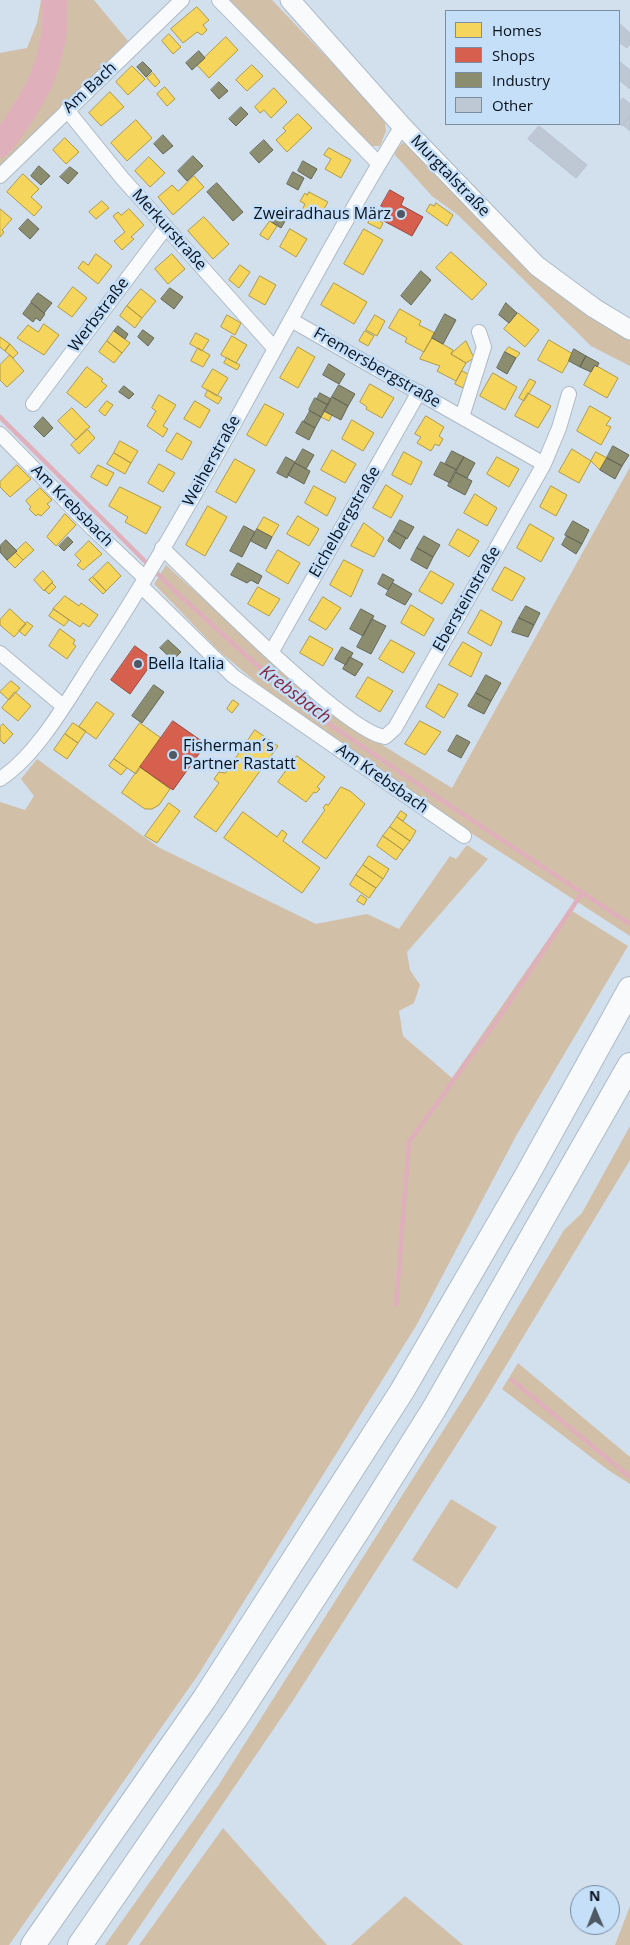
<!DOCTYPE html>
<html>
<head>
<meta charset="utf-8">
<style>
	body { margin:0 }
	#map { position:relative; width:630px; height:1945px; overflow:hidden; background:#d2dfed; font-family:"Open Sans",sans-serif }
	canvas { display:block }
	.legend { position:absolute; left:445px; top:10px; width:175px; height:115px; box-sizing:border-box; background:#c6dff9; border:1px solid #7a8da1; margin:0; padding:6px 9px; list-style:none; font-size:15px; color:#07111c }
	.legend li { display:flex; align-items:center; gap:10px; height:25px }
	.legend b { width:25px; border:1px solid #7a8da1 }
	.north { position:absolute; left:570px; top:1885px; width:50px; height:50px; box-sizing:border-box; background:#c6dff9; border:1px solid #7a8da1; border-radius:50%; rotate:359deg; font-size:14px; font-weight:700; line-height:20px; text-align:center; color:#07111c }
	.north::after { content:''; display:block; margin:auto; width:18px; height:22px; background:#4e5965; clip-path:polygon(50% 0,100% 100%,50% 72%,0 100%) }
</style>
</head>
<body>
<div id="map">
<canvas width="630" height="1945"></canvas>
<ul class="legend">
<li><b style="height:14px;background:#f6d55c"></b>Homes</li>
<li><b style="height:14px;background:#d6604d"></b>Shops</li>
<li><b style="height:14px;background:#8c8c6e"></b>Industry</li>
<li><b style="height:14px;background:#bec7d4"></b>Other</li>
</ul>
<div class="north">N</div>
</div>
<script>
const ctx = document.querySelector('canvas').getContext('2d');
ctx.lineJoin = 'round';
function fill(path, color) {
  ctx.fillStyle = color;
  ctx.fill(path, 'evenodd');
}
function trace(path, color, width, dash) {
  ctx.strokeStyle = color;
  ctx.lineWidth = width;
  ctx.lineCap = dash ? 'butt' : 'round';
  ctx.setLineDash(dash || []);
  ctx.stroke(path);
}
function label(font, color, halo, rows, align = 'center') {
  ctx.font = font + ' "Open Sans",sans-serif';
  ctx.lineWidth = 5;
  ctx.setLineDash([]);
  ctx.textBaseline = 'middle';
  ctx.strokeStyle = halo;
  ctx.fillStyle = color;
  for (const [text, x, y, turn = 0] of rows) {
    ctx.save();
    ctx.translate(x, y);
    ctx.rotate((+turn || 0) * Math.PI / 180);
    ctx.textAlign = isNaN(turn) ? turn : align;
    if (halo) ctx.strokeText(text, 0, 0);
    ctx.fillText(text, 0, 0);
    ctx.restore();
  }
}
fill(new Path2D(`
	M41,0H51C58,49 29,100 0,137V53L27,48L37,23Z
	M62,0H94L128,41L0,167V155L25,123L49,82L59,48Z
	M230,0H272L384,117L386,131L380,146H369Z
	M402,143L408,144L630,338V366L591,346L458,215L432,196L396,156L394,153Z
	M630,467V936L468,831L268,692L219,651L154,584L166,565L324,709L452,788Z
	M37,759L158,847L316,924L367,914L399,929L450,856L456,859L467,845L488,859L407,952L410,970L420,985L414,1003L399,1011L403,1036L452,1078L569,909L628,946L516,1136L416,1326L198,1675L9,1945H0V802L25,810L34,796L21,779Z
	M630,1126V1160L487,1397L292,1702L127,1945H105L218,1786L467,1393L564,1230L582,1213Z
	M518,1363L630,1457V1484L608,1470L502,1389Z
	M451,1499L497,1527L457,1589L412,1560Z
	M223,1828L327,1945H139Z
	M405,1896L463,1945H351Z
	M630,1906V1945H615Z`), '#d2bfa8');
const homes = new Path2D(`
	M197,7L209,20L203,25L207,30L202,35L197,32L183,43L171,29Z
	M169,34L181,47L173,54L162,41Z
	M226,37L238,50L209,78L197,65Z
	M252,65L263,76L247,91L236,80Z
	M132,66L145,79L128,95L116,82Z
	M153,73L160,82L155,87L147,78Z
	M165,87L175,99L167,106L157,94Z
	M274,88L287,102L271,118L264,110L260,113L255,107Z
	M110,92L124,107L101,126L89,113Z
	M298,114L312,128L287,152L276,140L286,131L283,128Z
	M136,120L152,138L127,161L111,143Z
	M65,138L79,152L66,164L53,150Z
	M329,148L351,160L341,178L325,169L331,159L324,155Z
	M149,157L165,173L150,187L135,171Z
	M23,174L39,189L31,197L42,207L34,216L7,192Z
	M194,176L204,187L173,215L158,197L172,185L178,191Z
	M309,192L328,202L318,219L302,210L305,204L300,201L305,193L307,195Z
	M102,201L109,208L96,219L89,212Z
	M436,203L453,215L447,226L426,211L430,204L434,206Z
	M0,209L12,219L2,230L4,232L0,237Z
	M129,209L144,225L131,237L134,239L122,250L114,241L125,232L113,216L118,212L121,215Z
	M204,217L229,244L213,259L188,231Z
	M372,217L383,223L380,229L368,223Z
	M270,221L277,226L268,240L260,235Z
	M290,229L307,239L296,257L280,247Z
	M364,229L383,240L363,275L344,264Z
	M451,252L487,284L472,300L436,268Z
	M96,254L112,266L98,284L78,268L83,261L88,265Z
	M172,254L185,269L168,284L155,269Z
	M240,265L250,272L239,288L229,280Z
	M260,276L276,285L265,305L249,296Z
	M334,283L367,302L354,324L321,305Z
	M73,287L87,298L72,317L58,307Z
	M141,289L156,301L142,318L127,306Z
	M127,306L142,318L135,328L120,316Z
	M400,309L421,321L419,325L435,333L424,352L405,342L407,338L389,328Z
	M518,313L539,330L525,347L504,329Z
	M227,315L241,323L235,335L221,327Z
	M375,315L385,321L377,336L366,330Z
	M44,324L59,335L44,355L17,338L28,325L38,332Z
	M114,331L130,343L122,353L107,341Z
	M365,331L374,336L368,346L359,341Z
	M196,333L209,340L202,351L190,344Z
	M232,336L247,345L236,363L221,355Z
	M0,337L10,344L5,351L0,347Z
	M432,338L453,350L451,354L466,363L456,381L437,371L440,366L420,359Z
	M549,340L573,354L562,373L538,360Z
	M107,341L122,353L114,363L99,352Z
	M466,341L474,358L466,363L451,354Z
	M10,344L18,353L13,358L5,351Z
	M298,347L315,357L298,388L280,378Z
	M509,347L520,353L516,358L505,352Z
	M198,348L210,355L203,367L191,361Z
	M10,355L24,371L7,387L0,380V365Z
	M227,358L240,365L237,370L224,363Z
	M595,365L618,378L607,398L584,385Z
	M87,367L103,379L101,381L107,386L86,408L67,393Z
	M213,369L228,378L217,396L202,387Z
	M462,371L468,374L463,388L455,384Z
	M493,373L517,387L505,410L480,396Z
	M530,379L536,382L524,401L519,398Z
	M370,384L394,398L382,418L366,409L367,407L360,402Z
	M208,390L222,398L218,404L205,396Z
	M528,393L551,406L538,428L515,416Z
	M159,395L176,405L163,426L168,429L163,437L147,426L156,411L152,408Z
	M107,401L113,405L105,416L99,411Z
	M195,401L210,410L200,428L184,419Z
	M265,404L284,414L266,446L247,435Z
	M590,406L611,418L606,425L611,427L601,445L577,431Z
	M72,408L90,427L76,440L58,421Z
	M324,411L332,415L329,421L321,417Z
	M426,416L444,427L439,436L443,439L439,446L435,444L431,451L417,443L421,437L415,434Z
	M352,420L374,433L363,451L342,439Z
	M87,429L95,438L79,454L71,445Z
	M177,433L192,442L182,460L166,451Z
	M120,441L138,451L131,463L114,453Z
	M572,449L591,461L579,483L559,472Z
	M332,450L356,464L345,483L321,470Z
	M404,452L422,462L411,485L392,475Z
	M596,452L607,458L600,470L591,461Z
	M114,453L131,463L125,474L107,464Z
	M497,457L519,469L509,487L487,474Z
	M235,459L255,470L236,503L216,492Z
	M159,464L175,473L163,492L148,483Z
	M17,465L31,479L10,497L0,487V482Z
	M98,465L114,473L107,486L91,477Z
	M386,485L403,496L391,518L373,508Z
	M314,486L336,498L327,516L305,503Z
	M551,486L567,495L556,516L540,507Z
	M120,487L161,507L146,534L125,522L128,517L109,506Z
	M40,488L52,500L47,504L50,507L41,516L38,514L36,516L29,509L31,507L26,501Z
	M475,494L497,508L487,526L464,513Z
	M208,506L227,517L205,556L186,545Z
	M65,514L76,525L56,546L47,537Z
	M298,516L319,529L309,546L287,534Z
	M264,517L279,525L272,537L257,529Z
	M364,523L384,538L374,557L351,546Z
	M530,524L554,538L541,562L517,548Z
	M458,529L479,541L469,557L449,545Z
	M89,541L102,554L83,570L77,565L81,561L75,555Z
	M26,542L34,550L23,560L15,552Z
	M278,550L300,563L288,584L266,571Z
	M15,552L23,560L15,568L7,560Z
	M344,560L363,570L351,597L330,585Z
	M108,562L121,576L106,591L93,577Z
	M505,567L525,578L512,601L492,590Z
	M43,571L53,582L44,591L34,580Z
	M431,571L454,584L442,604L419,591Z
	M93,577L106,591L103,594L89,580Z
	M52,583L56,587L49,594L45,590Z
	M258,587L280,599L269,616L248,604Z
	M65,596L79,606L81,603L98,615L89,627L83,623L80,627L53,609Z
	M323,597L341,608L326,630L309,620Z
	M411,605L434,619L424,636L401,623Z
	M10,609L26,624L14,637L0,625V620Z
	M54,609L69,620L64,626L49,616Z
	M481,610L502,622L491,646L468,633Z
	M27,622L33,626L25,636L19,631Z
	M60,629L75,640L73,644L76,646L67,659L49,646Z
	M310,636L333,649L323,666L300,653Z
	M391,640L415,653L403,673L379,659Z
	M463,642L482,653L471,677L449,665Z
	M368,677L393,691L380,712L356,697Z
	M11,681L20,688L9,700L0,692Z
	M439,684L458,694L444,718L426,707Z
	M15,692L31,706L18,721L2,708Z
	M233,700L239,704L232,713L227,709Z
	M97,702L114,714L96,739L79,727Z
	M420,721L441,732L425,755L405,744Z
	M73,723L86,731L78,743L65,734Z
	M140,723L161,738L136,774L114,759Z
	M3,724L13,734L4,744L0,740V727Z
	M255,730L278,746L216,832L194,817L219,783L214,779L219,772L225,773Z
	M65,734L78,743L67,759L54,750Z
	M297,756L325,777L317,787L320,789L316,793L314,792L306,802L278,782Z
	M114,759L127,768L121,775L109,766Z
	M140,767L170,789L159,805L152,809H145L122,793Z
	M341,787L350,791L365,804L326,859L302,842L325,810L323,808L326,804L328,805Z
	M169,803L180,811L157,843L145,836Z
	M401,811L407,815L403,821L397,817Z
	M243,812L277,837L282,830L285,832L287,834L283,841L320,868L302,893L224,838Z
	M397,817L416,831L410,841L390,827Z
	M390,827L410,841L403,850L383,836Z
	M383,836L403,850L396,860L377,846Z
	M369,856L389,869L383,879L363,865Z
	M363,865L383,879L376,888L356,875Z
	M356,875L376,888L369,898L350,885Z
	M361,895L367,899L364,905L357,901Z`);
fill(homes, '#f6d55c');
trace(homes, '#ae9a49', 1);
const shops = new Path2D(`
	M390,190L404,198L401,205L423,217L412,236L382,220L387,210L381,206Z
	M135,646L154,660L130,694L111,680Z
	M173,721L206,744L173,790L140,767Z`);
fill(shops, '#d6604d');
trace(shops, '#98483e', 1);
const industry = new Path2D(`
	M199,51L205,58L192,70L186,63Z
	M143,62L152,71L146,77L137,67Z
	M219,82L228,91L219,99L211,90Z
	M241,107L248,114L236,126L229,119Z
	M163,135L173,146L163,154L154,144Z
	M264,140L273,150L259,163L250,153Z
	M193,156L203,166L187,181L178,171Z
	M303,161L317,169L311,179L298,171Z
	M39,166L50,176L41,185L31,176Z
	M70,167L78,173L68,184L60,177Z
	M293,172L304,178L298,190L287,184Z
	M217,183L243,212L233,221L207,192Z
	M276,211L287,218L281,228L270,221Z
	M28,219L39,229L30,239L19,229Z
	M421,271L431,280L411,305L401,296Z
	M170,288L183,297L174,309L161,299Z
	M38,293L52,303L44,313L31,302Z
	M31,303L45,314L40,321L36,318L33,322L23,314Z
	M506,303L517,313L509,323L499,315Z
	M445,314L456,320L443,344L432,338Z
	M118,326L128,334L125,339L114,331Z
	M143,330L154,338L148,346L138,337Z
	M574,349L586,356L580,367L569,361Z
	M505,352L516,358L507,374L497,368Z
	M586,356L599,363L597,367L595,365L591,372L580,367Z
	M329,364L345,374L339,384L323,375Z
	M339,385L355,394L348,406L332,397Z
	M124,386L134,394L129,399L119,392Z
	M320,393L331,399L328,405L317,399Z
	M332,397L348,406L341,420L324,411Z
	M315,398L328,405L321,417L309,410Z
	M310,411L321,417L315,428L304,422Z
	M43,417L53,428L44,437L34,427Z
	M303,421L315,428L309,440L296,433Z
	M613,446L629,455L622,466L607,458Z
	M303,449L314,455L306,469L295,463Z
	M452,451L464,457L457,470L445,464Z
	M286,457L295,462L287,478L277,473Z
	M464,457L475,463L467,478L455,472Z
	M607,458L622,466L615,479L600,470Z
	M441,462L457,470L450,483L434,475Z
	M295,463L310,471L304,484L288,475Z
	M455,472L472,481L465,495L448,486Z
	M400,520L414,527L407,539L394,531Z
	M573,521L589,530L582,544L565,535Z
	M244,526L255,532L242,557L230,551Z
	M257,529L272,537L266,549L251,541Z
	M394,531L406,538L400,549L388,541Z
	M424,536L440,545L433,557L417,548Z
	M567,536L582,544L576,554L562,545Z
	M68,537L73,542L64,551L59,546Z
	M6,540L17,551L7,560L0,552V546Z
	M417,548L433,557L427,569L411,560Z
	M238,563L262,576L258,584L251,580L247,583L231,575Z
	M383,574L394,580L388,590L378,584Z
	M393,583L412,594L405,605L386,595Z
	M526,606L540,613L534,625L519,618Z
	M361,609L374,616L363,636L350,629Z
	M519,618L534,625L528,637L512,632Z
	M372,619L386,626L371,654L357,647Z
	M168,640L181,652L173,660L160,648Z
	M342,647L353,653L346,665L335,659Z
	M350,657L363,664L355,676L343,669Z
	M486,675L501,683L491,701L476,693Z
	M154,685L164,692L142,723L132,716Z
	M476,693L491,701L484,714L468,706Z
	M457,735L470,742L461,758L448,751Z`);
fill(industry, '#8c8c6e');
trace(industry, '#646755', 1);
trace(new Path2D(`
	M0,417L175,591L279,685L319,717L440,799L630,924
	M396,1305L409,1142L498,1019L582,893
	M512,1380L630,1477`), '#dfafbb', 4.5);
trace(new Path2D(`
	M0,145C34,102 60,57 54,0`), '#dfafbb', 25);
const building = new Path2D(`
	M619,23L630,33V44L627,48L619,42Z
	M619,61L630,70V89L619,80Z
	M623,98L630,104V116L622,126L619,123V102Z
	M630,116V131L623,125Z
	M539,126L587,165L576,178L528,139Z`);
fill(building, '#bec7d4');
trace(building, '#b8c1ce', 1);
const street = new Path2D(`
	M219,0L379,164
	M67,110L122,178L275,349
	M0,176L182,0
	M291,320L544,464
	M33,404L166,227
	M462,417L484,347L479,332
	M0,434L93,529L145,578
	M162,548C199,583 346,733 385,737L395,728L544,464L559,428L569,394
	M141,586L233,676L464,836
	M272,651L419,392
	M0,653L63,706
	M0,779C39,754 71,694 97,655C209,485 295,300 402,126`);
const secondary = new Path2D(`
	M290,0L402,126L537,266L594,308L630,330`);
const highway = new Path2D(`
	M33,1945L205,1698L402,1391L526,1177L630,989
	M80,1945L238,1715L360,1527L434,1409L630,1065`);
trace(street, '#aebac5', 16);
trace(secondary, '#aebac5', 21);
trace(highway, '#aebac5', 26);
trace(street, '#f8fafc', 14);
trace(secondary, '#f8fafc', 19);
trace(highway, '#f8fafc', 24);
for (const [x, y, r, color] of [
	[401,214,5,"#4e5965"],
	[138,664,5,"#4e5965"],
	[173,755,5,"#4e5965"]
]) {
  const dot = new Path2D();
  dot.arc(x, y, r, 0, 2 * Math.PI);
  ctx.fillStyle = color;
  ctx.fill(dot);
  trace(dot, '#c6dff9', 2);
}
label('16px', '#07111c', '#c6dff9', [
	["Am Bach",90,88,-43],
	["Murgtalstraße",450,176,46],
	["Merkurstraße",169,230,48],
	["Werbstraße",99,315,-53],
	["Fremersbergstraße",377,368,30],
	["Weiherstraße",212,461,-61],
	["Am Krebsbach",72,506,45],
	["Eichelbergstraße",345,522,-60],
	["Ebersteinstraße",467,599,-60],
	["Am Krebsbach",382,779,35]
]);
label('16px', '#07111c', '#c6dff9', [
	["Zweiradhaus März",391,214,"right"],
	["Bella Italia",148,664],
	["Fisherman´s",183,746],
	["Partner Rastatt",183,764]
], 'left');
label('italic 18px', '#812a3f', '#c6dff9', [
	["Krebsbach",295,695,37]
]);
</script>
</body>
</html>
